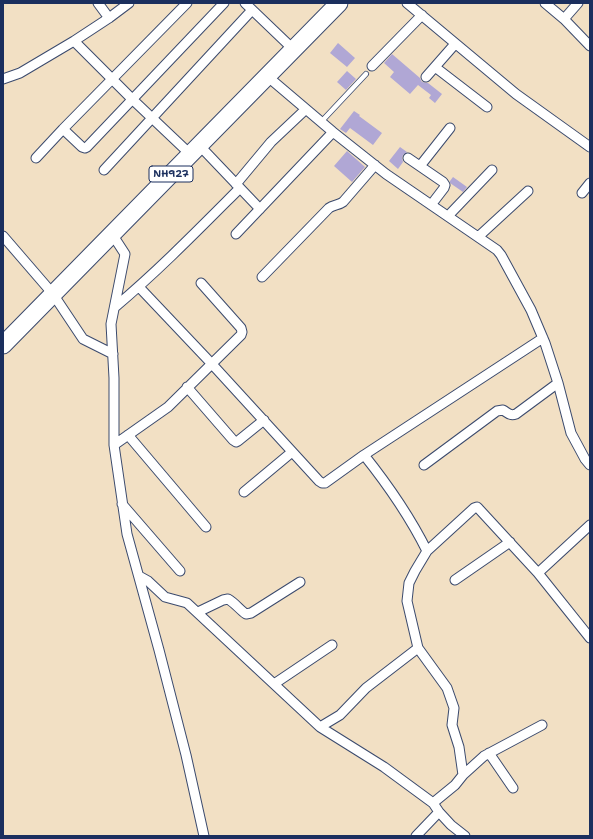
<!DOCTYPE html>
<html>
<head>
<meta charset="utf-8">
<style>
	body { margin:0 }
	#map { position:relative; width:593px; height:839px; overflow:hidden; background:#f2e0c4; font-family:"Shantell Sans",sans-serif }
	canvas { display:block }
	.frame { position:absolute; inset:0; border:4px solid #1b2f5e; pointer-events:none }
</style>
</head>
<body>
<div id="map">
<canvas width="593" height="839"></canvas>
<div class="frame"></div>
</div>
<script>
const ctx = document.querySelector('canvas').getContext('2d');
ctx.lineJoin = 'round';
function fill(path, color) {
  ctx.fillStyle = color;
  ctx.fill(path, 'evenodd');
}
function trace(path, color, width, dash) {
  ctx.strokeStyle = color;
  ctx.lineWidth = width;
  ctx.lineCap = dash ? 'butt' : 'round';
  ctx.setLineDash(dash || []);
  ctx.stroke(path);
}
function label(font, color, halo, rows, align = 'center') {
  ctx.font = font + ' "Shantell Sans",sans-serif';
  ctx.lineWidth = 3.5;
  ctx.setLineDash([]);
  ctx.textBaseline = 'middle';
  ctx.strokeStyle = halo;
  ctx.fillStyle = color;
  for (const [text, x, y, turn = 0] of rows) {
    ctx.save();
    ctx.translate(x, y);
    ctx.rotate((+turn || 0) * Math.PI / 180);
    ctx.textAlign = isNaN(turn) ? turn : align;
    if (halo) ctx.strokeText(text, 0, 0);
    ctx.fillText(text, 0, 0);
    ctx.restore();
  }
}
fill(new Path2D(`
	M338,43L355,58L347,67L330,53Z
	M392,54L420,78L422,82L428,83L442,94L435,103L429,98L431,95L418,85L410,94L390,77L394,72L384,63Z
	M347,71L356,79L346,90L337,82Z
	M354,111L360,115L359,116L382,133L373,145L350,128L346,133L340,129Z
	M400,147L407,152L403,155L402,158L403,162L398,169L389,161Z
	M347,151L365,167L352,182L334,166Z
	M453,177L467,187L463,192L450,183V181Z`), '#b0a7d5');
const lane = new Path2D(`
	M321,122L366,74`);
const street = new Path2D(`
	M98,3L109,18
	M245,3L293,49
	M407,3L516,94L590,147
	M545,3L564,19L590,46
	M564,19L578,3
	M74,41L132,99L190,154
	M372,66L422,15
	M435,67L487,107
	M267,76L333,132L386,174L497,250L501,255L531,310L545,343L558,383L571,433L585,459L590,465
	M426,77L455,44
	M3,79L20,73L74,41L109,18L129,3
	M63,129L82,147L85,148L87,147L224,3
	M199,145L260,209
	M36,158L63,129L187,3
	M408,158L443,182L445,185L444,188L431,205
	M420,166L450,128
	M104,170L252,10
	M236,184L271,142L306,109
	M582,193L590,183
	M448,216L492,170
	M112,234L125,254L111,324L114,378V445L127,534L159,650L186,755L204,836
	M236,234L333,132
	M3,236L53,294L83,339L113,354
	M478,237L528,191
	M262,277L329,208C333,205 339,205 343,202L375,165
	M139,287L211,363L319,481L322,483H325L364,455L543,338
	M115,307C159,270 199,229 240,188
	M187,387L233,440L236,442L238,441L264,420
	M128,435L206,527
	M114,445L168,407L241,335L242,332L241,328L201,283
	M364,455C388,485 410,517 427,551
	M424,465L497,411L503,410C508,413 510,416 516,414L558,383
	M244,492L292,452
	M122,504L180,571
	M538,573L590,525
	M139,576L148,581L165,597L187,603L320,727L384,767L433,803L439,812L451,825L465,836
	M455,580L510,542
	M198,612L223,600L228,599C235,603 240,610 246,614L251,613L300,582
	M418,648L407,601L409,583L415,571L427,551L474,508L477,507L479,509L538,573L590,638
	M274,684L332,645
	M320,727L340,715L366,688L418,648L447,688L454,708L452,725L459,747L463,775L455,785L433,803
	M489,753L513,788
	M463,775L484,756L542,725
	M416,836L439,812`);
const highway = new Path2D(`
	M3,345L339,3`);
trace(lane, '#3b4a6d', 6);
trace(street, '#3b4a6d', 11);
trace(highway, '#3b4a6d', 19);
trace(lane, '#fff', 4.5);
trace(street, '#fff', 9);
trace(highway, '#fff', 17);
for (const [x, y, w] of [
	[171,174,44]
]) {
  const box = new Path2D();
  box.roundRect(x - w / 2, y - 8, w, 16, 3);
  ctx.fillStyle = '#fff';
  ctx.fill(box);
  trace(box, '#1b2f5e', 1);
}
label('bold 10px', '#1b2f5e', null, [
	["NH927",171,174]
]);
</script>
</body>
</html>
